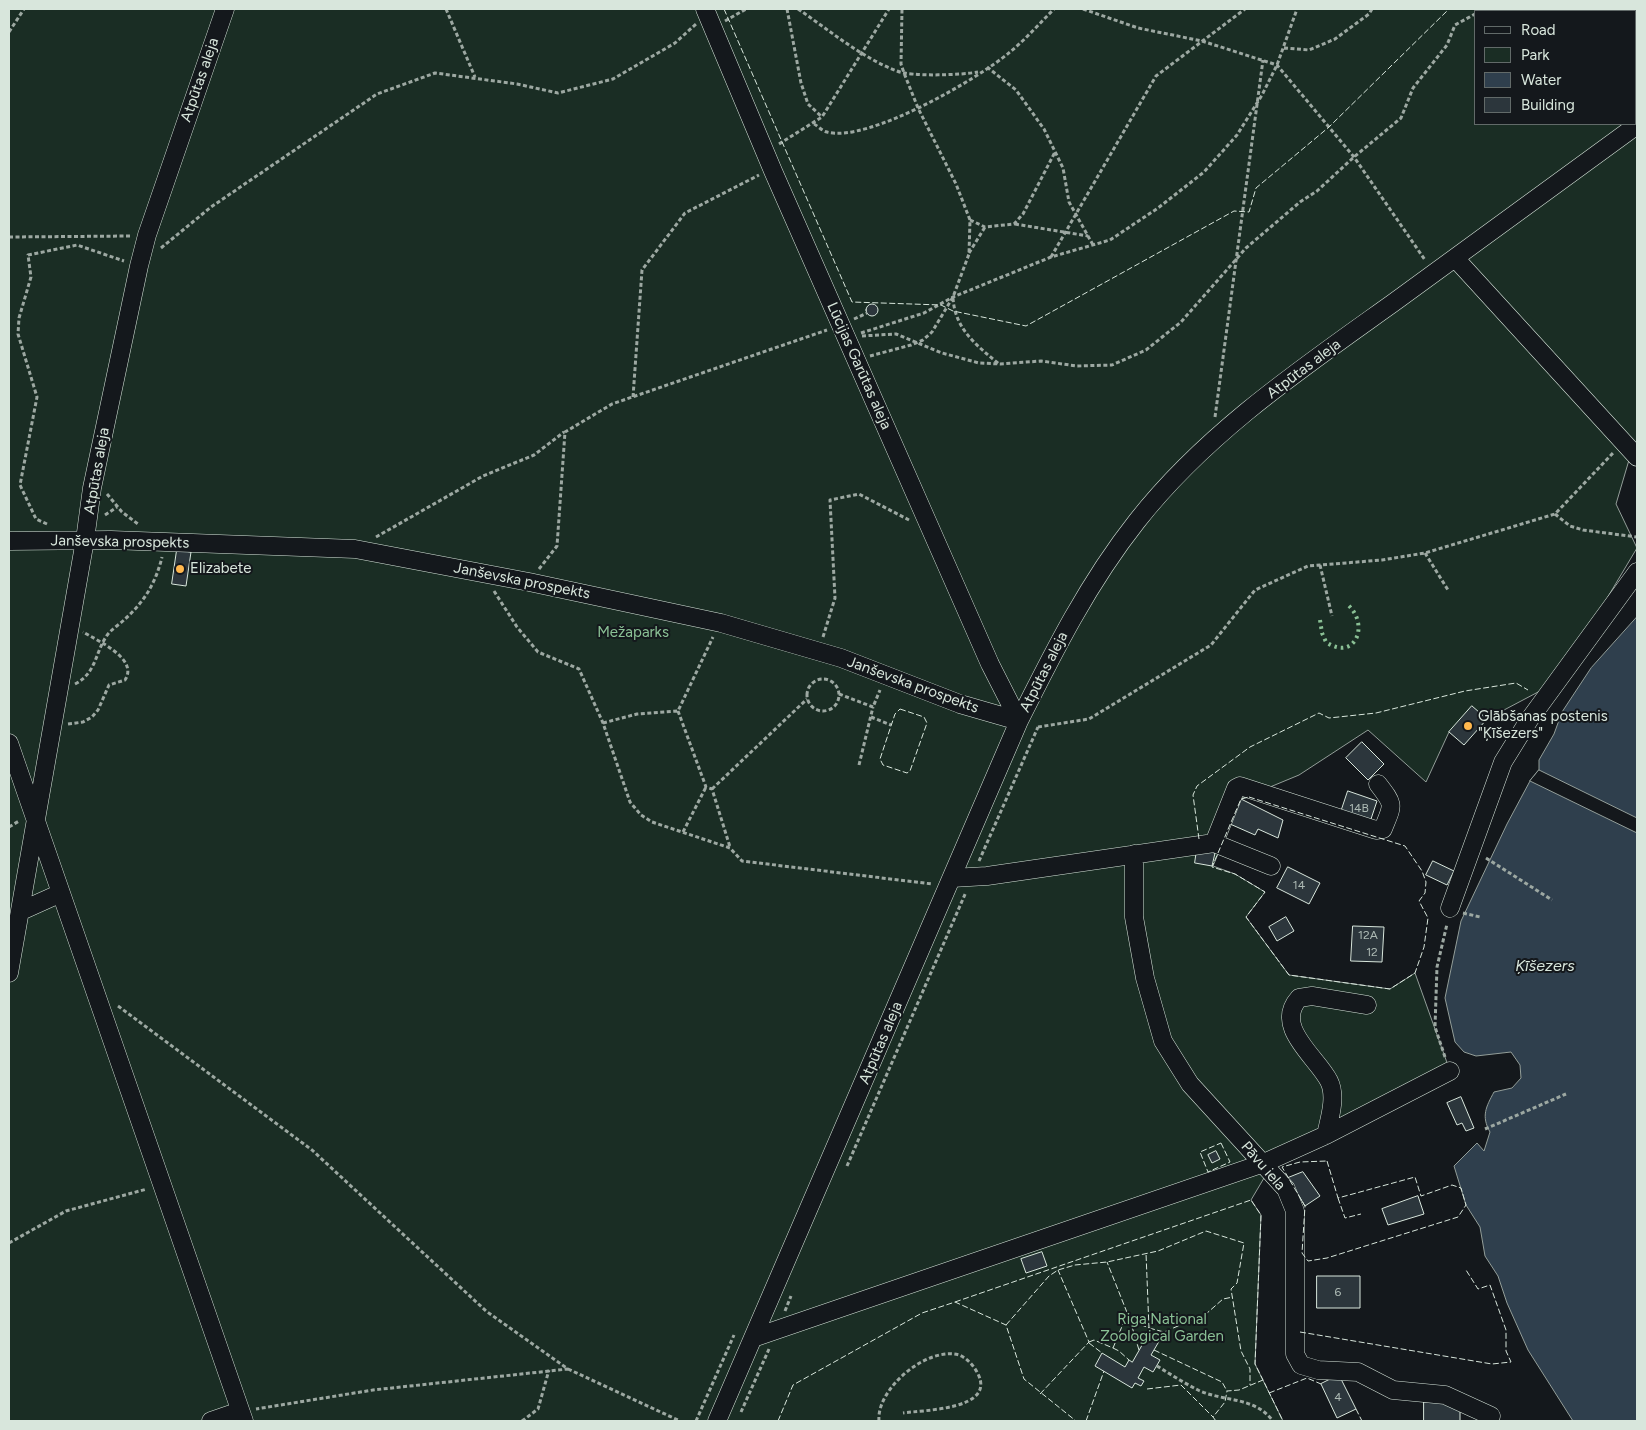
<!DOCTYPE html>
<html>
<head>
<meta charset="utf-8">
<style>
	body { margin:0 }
	#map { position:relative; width:1646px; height:1430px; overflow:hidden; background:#14181c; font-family:Figtree,sans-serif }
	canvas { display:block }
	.frame { position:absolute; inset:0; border:10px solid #d8e6dc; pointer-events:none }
	.legend { position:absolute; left:1474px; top:10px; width:162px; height:115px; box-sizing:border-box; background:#14181c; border:1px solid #626a69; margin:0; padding:6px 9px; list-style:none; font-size:15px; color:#d8e6dc }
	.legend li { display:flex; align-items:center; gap:10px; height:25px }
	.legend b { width:25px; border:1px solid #626a69 }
</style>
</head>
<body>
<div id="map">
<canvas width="1646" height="1430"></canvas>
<div class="frame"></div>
<ul class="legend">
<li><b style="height:6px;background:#14181c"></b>Road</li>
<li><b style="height:14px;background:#1a2d24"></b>Park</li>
<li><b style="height:14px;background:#2f3f4d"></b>Water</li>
<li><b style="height:14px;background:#2c363c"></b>Building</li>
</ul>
</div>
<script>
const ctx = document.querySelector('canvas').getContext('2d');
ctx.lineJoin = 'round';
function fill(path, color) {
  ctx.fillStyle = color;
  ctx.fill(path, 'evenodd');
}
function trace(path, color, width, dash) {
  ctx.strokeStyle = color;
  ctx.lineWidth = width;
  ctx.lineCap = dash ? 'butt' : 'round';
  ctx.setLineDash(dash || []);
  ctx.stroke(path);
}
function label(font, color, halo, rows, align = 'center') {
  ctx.font = font + ' Figtree,sans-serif';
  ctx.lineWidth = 4;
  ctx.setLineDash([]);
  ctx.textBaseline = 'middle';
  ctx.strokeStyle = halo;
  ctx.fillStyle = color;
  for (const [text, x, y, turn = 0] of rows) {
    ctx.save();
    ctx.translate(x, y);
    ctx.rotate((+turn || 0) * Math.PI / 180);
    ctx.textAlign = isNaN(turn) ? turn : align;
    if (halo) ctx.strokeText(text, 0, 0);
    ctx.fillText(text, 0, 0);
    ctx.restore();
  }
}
const green = new Path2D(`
	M9,9H1637V454L1629,460L1616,504L1637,548L1557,682L1487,719L1449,732L1426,782L1368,730L1299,775L1241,799L1213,866L1235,874L1265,892L1246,917L1289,975L1390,989L1415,973L1450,1071L1280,1151L1251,1200L1261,1215L1255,1364L1283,1421H9ZM1475,11H1635V124H1475Z`);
fill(green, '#1a2d24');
trace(green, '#939e99', 1);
const water = new Path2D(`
	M1637,617V1421H1573L1528,1350L1507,1303L1498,1276L1485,1256L1480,1227L1466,1205L1454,1166L1477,1143L1484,1151L1490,1132C1481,1116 1486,1107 1494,1092L1512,1088L1521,1078L1520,1065L1511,1052L1476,1056L1464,1052L1455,1042L1445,998L1461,921L1507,824L1530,781L1539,770V760L1554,734L1562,712L1591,668Z`);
fill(water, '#2f3f4d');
trace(water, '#939e99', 1);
const pier = new Path2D(`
	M1539,770L1637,818V833L1530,781Z`);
fill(pier, '#14181c');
trace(pier, '#939e99', 1);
const building = new Path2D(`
	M866 310a6 6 0 1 1 12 0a6 6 0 1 1-12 0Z
	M177,550L191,552L186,586L172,584Z
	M1472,706L1487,719L1464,745L1449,732Z
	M1362,742L1384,764L1368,780L1346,758Z
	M1348,791L1377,801L1369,825L1340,815Z
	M1241,799L1283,820L1278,838L1258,829L1255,835L1230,824Z
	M1197,849L1215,853L1212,866L1195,863Z
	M1433,861L1454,871L1447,885L1426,875Z
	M1288,867L1320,883L1309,904L1277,888Z
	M1286,917L1294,931L1277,941L1269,927Z
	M1353,926L1384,927L1382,962L1351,961Z
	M1461,1097L1474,1128L1466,1131L1462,1123L1457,1125L1447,1103Z
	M1216,1151L1220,1159L1212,1163L1208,1155Z
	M1303,1172L1320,1196L1305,1206L1288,1178Z
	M1418,1196L1424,1214L1388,1225L1382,1209Z
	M1042,1252L1047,1266L1026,1273L1021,1259Z
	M1317,1276H1360V1308H1317Z
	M1150,1332L1161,1338L1151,1355L1160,1360L1153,1372L1144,1367L1138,1378L1144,1381L1141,1386L1135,1383L1132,1388L1095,1366L1102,1353L1125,1367L1129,1360L1132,1362Z
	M1339,1375L1356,1409L1337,1418L1321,1384Z
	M1424,1402H1460V1421H1424Z`);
fill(building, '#2c363c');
trace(building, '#d8e6dc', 1);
const minor = new Path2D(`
	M705,9L773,171L990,664L1019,721
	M1455,258L1637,457
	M9,541L111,540L355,549L529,582L721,623L841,658L960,704L1019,721
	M9,743L244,1421
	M1214,843L1236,788L1240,786L1376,830L1383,829C1393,804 1395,806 1378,784
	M1134,854V917L1145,978L1163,1041L1190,1084L1286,1189L1295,1211V1354L1301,1365L1318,1370L1358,1372L1393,1390L1445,1395L1491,1416
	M952,878L987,876L1214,843L1271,866
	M1450,908L1503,762L1529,720L1637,572
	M21,911L61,893
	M9,973L85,540L92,488L139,266L147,235L225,9
	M1326,1135C1329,1120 1337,1097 1329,1081C1317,1057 1273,1027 1299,998L1312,996L1367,1005
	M753,1338L1264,1163L1326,1135L1450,1071
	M211,1421L240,1411
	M717,1421L1019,721C1054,651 1088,583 1137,521C1206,433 1302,368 1393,303C1474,244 1556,184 1637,125`);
trace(minor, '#d8e6dc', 19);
trace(new Path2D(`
	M446,9L475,77
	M787,9L801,83L808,104L822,117
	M798,9C829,30 862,58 897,71C911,77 962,75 978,72
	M1083,9L1138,28L1202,41L1277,65L1354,157L1425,260
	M1479,11L1483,9
	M725,21L746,9
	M9,32L24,9
	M1284,48L1309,50L1335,39L1369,14L1372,9
	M987,67L1016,90L1044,129L1063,168L1069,202L1093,245
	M814,124C818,126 822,131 827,132C868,143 978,79 1010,52C1026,39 1040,23 1054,9
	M779,144L822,117L889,9
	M970,220L985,227L1014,224L1023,214L1055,152
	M1015,224L1088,236
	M9,237L132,236
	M161,248L211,207L377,94L435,73L517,84L558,93L613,79L675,43L696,24
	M969,253L985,227
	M1051,257L1156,76L1245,9
	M953,298C955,329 976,345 999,364
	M854,319L867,313
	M861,333L924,313L953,297L1051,257L1110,240L1158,208L1204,172L1237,135L1262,95L1277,65L1297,9
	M862,336L896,334L942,353L979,363L1000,364L1041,361L1077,366L1112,365L1146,350L1181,322L1246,248L1300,202L1317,191L1354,157L1401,118L1413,88L1447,45L1455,25L1475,14
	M870,356L911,345L923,340L932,332L953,297L969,254L970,220L956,184L918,108L904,73L901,64L902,9
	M633,397L642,270L685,213L759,175
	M1215,417L1263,60
	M107,494L122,512L138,524
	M1555,514L1570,526L1583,530L1637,537
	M105,515L117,507
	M47,524L36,519L20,485L37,397L18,334L19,318L31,277L28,255L77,245L124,261
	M376,537L483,476L534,455L564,432
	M1425,553L1448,590
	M1320,565L1332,616
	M539,569L557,546L565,432L612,404L827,330
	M494,591L517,627L538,652L579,669L603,723L630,802L641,815L652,822L730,848L742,861L932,884
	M823,637L835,598L830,500L859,494L909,520
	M807 695a16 16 0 1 1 32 0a16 16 0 1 1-32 0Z
	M75,684C97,673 95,651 108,634C113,628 120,624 125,619C145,601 156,582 162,557
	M839,694L873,707L880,690
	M678,711L706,787L712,789L730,847
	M871,717L891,725
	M603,723L637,714L678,711L713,637
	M68,724L83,722L92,717L98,710L109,685L125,680C139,659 98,641 83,632
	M1038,727L1089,719L1211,645L1255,590L1308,566L1382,560L1425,553L1555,514L1613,453
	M859,765L873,707
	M712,789L807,699
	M9,827L19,821
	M683,832L706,787
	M1486,858L1552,900
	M979,861L1038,727
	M1463,913L1480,917
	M118,1006L312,1150L486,1311L568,1369L373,1390L256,1409
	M1445,1057L1435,1027L1437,967L1447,924
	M1485,1129L1566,1094
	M847,1166L966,892
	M9,1243L66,1211L147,1189
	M785,1311L791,1296
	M1157,1366C1170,1374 1184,1383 1198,1390C1223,1402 1254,1396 1273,1421
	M568,1369L680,1421
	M741,1412L769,1349
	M522,1421L538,1409L549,1370
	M696,1421L734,1335
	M879,1421C876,1389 927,1346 959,1355C967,1358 974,1366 978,1374C996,1410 923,1410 903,1413`), '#9da8a2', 3, [4, 2.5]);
trace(minor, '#14181c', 18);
trace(new Path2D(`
	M1320,620L1322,633L1326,642C1355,662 1370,625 1348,605`), '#8ac095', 4, [2.5, 4]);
trace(new Path2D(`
	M724,9L852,302L941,305L953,311L1026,326L1234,211L1249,212L1256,188L1329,127L1449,9
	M900,709L924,717L927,723L910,771L907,773L883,765L880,759L895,714Z
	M1249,797L1405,846L1422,871L1426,882L1425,893L1419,901L1428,918L1424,947L1415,973L1390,989L1289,975L1246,917L1265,892L1235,874L1212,867L1241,799Z
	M1199,839L1193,795L1197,786L1250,747L1319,713L1329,718L1376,713L1465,691L1516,683L1528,690
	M1221,1143L1230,1162L1208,1172L1200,1152Z
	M1327,1161L1338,1198L1415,1177L1421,1196L1452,1185L1461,1188L1466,1205L1458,1217L1327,1258L1308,1261L1302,1253L1305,1206L1282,1167L1300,1162Z
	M1338,1198L1345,1218L1361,1214
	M955,1302L1251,1200L1261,1215L1255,1364L1263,1380
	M1006,1325L1049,1276L1058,1270L1075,1265L1107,1262L1158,1251L1206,1231L1244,1243L1237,1283L1231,1289L1241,1351L1250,1369V1385
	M1149,1328L1164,1332L1206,1314L1223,1299L1233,1297
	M1300,1332L1492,1364L1511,1362L1506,1351V1330L1490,1285L1478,1289L1466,1270
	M1089,1342L1094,1340L1113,1348L1123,1324L1130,1320L1107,1262
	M1089,1343L1102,1353
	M1113,1348L1119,1351L1129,1360
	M1139,1350L1130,1320L1149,1328L1146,1253
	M1154,1350L1222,1382L1227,1391
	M1147,1389L1181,1385L1213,1417
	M1269,1393L1307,1378L1321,1384
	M1040,1394L1089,1342L1058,1270
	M1356,1409L1362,1421
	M778,1421L793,1385L922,1313L955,1302L1006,1325L1024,1379L1076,1421
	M1086,1421L1104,1371
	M1216,1421L1213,1417L1225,1402L1227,1391L1239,1390L1263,1380L1283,1421`), '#d8e6dc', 1, [6, 2.5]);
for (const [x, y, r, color] of [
	[180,569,5,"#ffb74d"],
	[1468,726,5,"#ffb74d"]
]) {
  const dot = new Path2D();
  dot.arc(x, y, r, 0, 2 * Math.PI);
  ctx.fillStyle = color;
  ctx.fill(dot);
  trace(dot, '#14181c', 2);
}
label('12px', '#adbab4', null, [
	["14B",1359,808],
	["14",1299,885],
	["12A",1368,935],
	["12",1372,952],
	["6",1338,1292],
	["4",1338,1397]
]);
label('15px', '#d8e6dc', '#14181c', [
	["Atpūtas aleja",200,80,-71],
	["Lūcijas Garūtas aleja",859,366,66],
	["Atpūtas aleja",1304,369,-37],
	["Atpūtas aleja",97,471,-80],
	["Janševska prospekts",120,542,1],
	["Janševska prospekts",522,581,11],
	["Atpūtas aleja",1044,672,-63],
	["Janševska prospekts",913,685,20],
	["Atpūtas aleja",881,1043,-67],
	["Pāvu iela",1263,1166,49]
]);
label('15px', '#d8e6dc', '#14181c', [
	["Elizabete",190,569],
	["Glābšanas postenis",1478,717],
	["\"Ķīšezers\"",1478,734]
], 'left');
label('15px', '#8ac095', '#14181c', [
	["Mežaparks",633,633],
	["Riga National",1162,1320],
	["Zoological Garden",1162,1337]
]);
label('italic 16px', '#d8e6dc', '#14181c', [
	["Ķīšezers",1545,966]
]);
</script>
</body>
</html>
